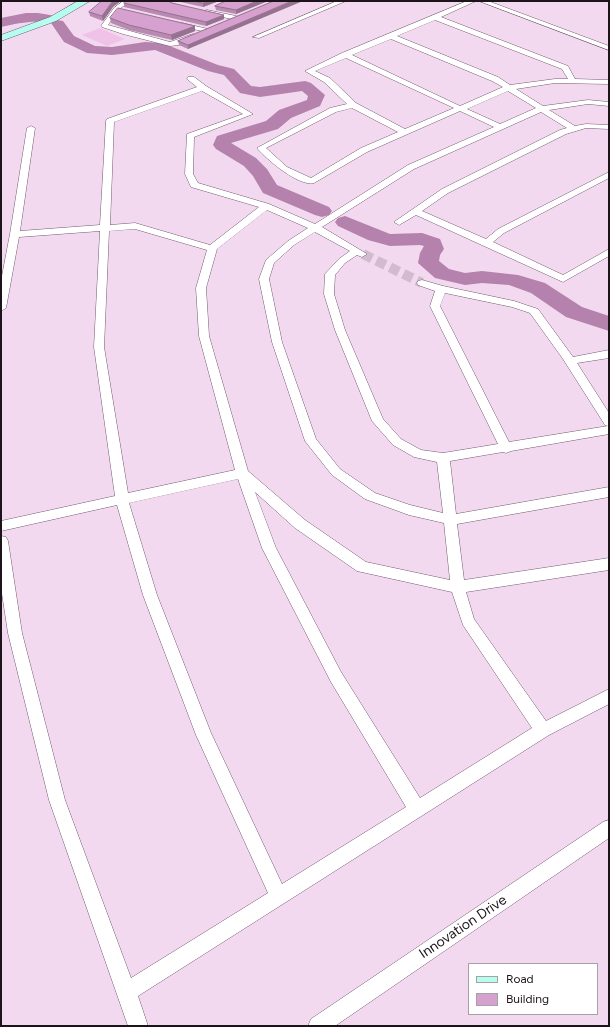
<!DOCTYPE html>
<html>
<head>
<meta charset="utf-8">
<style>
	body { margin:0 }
	#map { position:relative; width:610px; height:1027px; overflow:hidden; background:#f3d9ef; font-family:Figtree,sans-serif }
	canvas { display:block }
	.frame { position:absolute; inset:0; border:2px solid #1d141b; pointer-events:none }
	.legend { position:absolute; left:468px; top:963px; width:130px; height:52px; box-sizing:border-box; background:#fff; border:1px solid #a5a1a4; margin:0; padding:5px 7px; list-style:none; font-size:12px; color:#1d141b }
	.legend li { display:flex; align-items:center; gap:8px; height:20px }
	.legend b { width:20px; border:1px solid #a5a1a4 }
</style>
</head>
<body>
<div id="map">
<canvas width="610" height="1027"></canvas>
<div class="frame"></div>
<ul class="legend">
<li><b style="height:5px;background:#b5fdef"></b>Road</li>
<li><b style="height:11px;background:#d6a1ce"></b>Building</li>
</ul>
</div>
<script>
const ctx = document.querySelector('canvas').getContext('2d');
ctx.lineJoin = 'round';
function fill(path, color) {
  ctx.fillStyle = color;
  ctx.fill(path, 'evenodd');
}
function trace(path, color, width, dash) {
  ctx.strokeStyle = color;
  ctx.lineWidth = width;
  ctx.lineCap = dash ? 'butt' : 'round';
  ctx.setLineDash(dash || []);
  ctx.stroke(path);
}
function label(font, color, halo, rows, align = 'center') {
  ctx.font = font + ' Figtree,sans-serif';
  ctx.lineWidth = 4;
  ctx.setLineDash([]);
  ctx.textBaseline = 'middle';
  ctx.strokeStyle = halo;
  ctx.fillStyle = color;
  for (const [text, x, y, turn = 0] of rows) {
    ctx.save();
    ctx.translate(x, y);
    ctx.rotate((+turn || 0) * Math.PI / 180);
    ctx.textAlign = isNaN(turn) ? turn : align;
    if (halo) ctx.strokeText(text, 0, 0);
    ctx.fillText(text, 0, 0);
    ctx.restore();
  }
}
fill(new Path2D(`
	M100,28L125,39L107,46L82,35Z`), '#f0c2e8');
fill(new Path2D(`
	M26,13H38L56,16L57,20L63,21L74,36L95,46L112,47L145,42L162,43L218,65L234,69L251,86L260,87L305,81L311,83L325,95L320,106L291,118L278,129L231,143L256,158L267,169L277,185L329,207L332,211L329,215L322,217L315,215L263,193L253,176L244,166L216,149L213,145L217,136L266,121L279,110L307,100L308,96L302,91L260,97L240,93L224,75L208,71L155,50L112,55L87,53L64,42L51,23C33,20 19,23 1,27V18Z
	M345,216L390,234L422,233L440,239L444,249L440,255L439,261L449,269L465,273L482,271L518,275L545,283L582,307L609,316V331L566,317L531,293L509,285L482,283L465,285L435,278L418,263L420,253L424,246L420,245L390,246L368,240L338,226L335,222L338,218Z`), '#b482ac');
trace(new Path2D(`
	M363,254L422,283`), '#d3bbcf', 10, [10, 5]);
const minor = new Path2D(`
	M123,1H130L118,10L108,25L170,42L193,34L197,36L179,45L170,46L123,34L102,27L101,26L114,8Z
	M337,1H346L259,38L253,37Z
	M467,1H476L441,17L568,66L575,79L609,80V84L555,83L516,89L543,106L588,100L609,102V106L588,104L549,110L575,126L586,124L609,125V129L586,128L566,134L448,193L422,211L486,239L498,229L609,172V178L504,233L493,242L563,275L609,249V256L563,282L416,215L399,225L394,222L442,189L560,130L567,128L541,112L414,169L322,227L367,254L362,257L357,255L345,263L335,275L334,294L345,330L383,419L401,439L421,450L443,453L498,444L430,306L435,291L418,285L417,283L418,281L422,280L443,286L514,301L538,309L573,357L609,350V358L577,363L609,413V434L511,451L506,453L503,452L450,461L456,514L609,487V497L457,524L464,580L609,558V570L466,592L474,619L546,721L609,689V704L549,735L138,996L148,1026H128L49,800L8,633L1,587V536L6,537L8,541L22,633L65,800L131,978L268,893L196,735L143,595L117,505L1,531V521L115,496L94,347L100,231L19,237L6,308L1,311V281L10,234L27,128L31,126L35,128L20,231L100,225L106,121L107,119L197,87L187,79L188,77H194L206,86L253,114L194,137L193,174L198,183L269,204L315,224L408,165L494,127L460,111L367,152L314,183C299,187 266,159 257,148L330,108L347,104L324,82L305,71L342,53ZM435,20L562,69L568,79H555L510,85L498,77L397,36ZM391,39L492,81L503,87L460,106L352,55ZM346,58L454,108L405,129L356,103L330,78L315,71ZM202,91L243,114L187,134L185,174L191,187L259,207L210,245L135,223L110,225L114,122ZM508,91L536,108L500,124L467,109ZM352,108L398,132L361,148L311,178L287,167L266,148L336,112ZM267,210L308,228L288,241L266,260L259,279L272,342L305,441L332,475L365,499L409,515L444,523L450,580L366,562L305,520L248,471L209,336L206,288L217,249ZM135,229L207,250L196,288L199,336L235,470L128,493L104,347L109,231ZM315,232L350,251L339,259L325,274L324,294L335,330L372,421L393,445L414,457L437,462L443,513L410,505L375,493L340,469L316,439L282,342L269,279L274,263L294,245ZM445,293L512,307L530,313L563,359L605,425L608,426L509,442L440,306ZM238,479L262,548L331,682L406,807L282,884L211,733L157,595L129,503ZM255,492L295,528L357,571L452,592L463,625L532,728L420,798L341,672L276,548Z
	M479,1H488L609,46V50Z
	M207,10L236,16L239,18L236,20L205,13L204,12Z
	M182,23L208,29L209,30L206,32L180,26L179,25Z
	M609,820V838L335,1026H308L311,1019L603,822Z`);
const secondary = new Path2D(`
	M78,1H90L56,21L1,41V35L50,17Z`);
trace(minor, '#725b6e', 1);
trace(secondary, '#725b6e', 1);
fill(minor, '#fff');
fill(secondary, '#b5fdef');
fill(new Path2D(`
	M176,1H219L203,7Z
	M226,1H268L236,14L216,10L215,6Z
	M274,1L188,49L179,45L178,41Z
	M124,3H172L224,19L206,26L124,7Z
	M113,7L103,21L90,16L89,12Z
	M110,18L195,26V31L172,40L129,30L111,23Z`), '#b88ab1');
fill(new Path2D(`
	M114,1H121L113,7L103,21L102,16L112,2Z
	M208,1H219L203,7V3Z
	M257,1H268L236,14V10Z
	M292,1H303L188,49V45Z
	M224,15V19L206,26V22Z
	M195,26V31L172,40L171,35Z`), '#967190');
const building = new Path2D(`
	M102,1H114L112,2L102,16L89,12Z
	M126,1H168L172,3L224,15L206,22L124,3Z
	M194,1H208L203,3Z
	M226,1H257L236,10L215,6Z
	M274,1H292L188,45L178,41Z
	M118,8L195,26L171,35L129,25L110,18Z`);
fill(building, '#d6a1ce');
trace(building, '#967190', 1);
label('14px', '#1d141b', '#fff', [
	["Innovation Drive",463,927,-34]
]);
</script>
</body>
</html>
